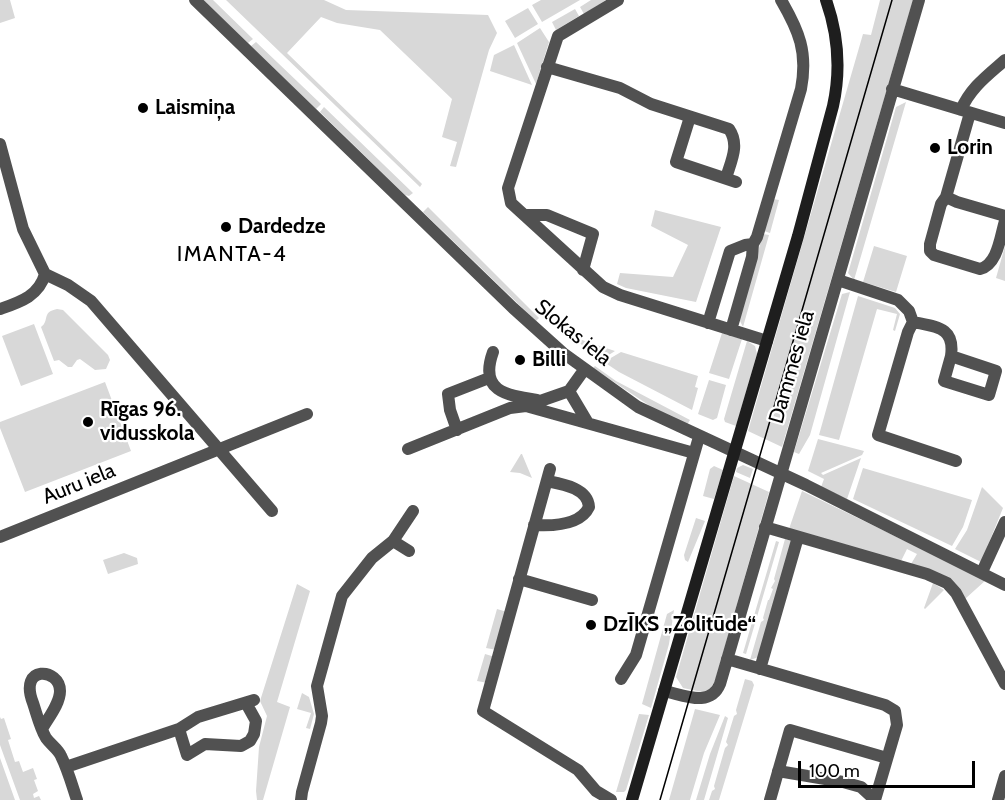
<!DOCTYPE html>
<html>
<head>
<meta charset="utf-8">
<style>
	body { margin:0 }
	#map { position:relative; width:1005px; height:800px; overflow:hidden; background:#fff; font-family:Cabin,sans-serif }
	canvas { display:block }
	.scale { position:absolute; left:798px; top:761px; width:177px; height:27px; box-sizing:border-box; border:3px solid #000; border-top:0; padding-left:8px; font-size:18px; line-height:21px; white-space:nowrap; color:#000; -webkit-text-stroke:4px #fff; paint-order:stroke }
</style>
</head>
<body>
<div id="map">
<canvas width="1005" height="800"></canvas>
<div class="scale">100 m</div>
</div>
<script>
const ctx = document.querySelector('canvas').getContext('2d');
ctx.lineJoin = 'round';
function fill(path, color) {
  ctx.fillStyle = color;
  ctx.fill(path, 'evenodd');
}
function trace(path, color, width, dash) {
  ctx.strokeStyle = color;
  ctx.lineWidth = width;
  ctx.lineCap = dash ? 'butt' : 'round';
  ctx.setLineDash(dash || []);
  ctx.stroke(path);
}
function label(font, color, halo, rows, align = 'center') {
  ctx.font = font + ' Cabin,sans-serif';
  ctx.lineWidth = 4.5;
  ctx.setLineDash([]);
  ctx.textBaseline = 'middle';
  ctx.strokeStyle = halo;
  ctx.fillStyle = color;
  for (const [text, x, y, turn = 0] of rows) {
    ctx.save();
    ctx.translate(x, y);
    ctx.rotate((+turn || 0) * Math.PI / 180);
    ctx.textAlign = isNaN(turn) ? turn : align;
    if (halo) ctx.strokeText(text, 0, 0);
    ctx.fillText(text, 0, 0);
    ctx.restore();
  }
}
fill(new Path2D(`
	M0,0H10L15,18L0,23Z
	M203,0H213L253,39L248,43Z
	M226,0H324L346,10L488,15L497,33L489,50L456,167L450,166L457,142L442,137L452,99L380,30L337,23L321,17L287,53L420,182L422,184L420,187Z
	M541,0H580L542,22L532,5Z
	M591,0H606L584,14L580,7Z
	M880,0H913L782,447L748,431L863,34L871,35Z
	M528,8L538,24L515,38L505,21Z
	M575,9L579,16L556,30L552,22Z
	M540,28L549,42L536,84L517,43Z
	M256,42L321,104L316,109L251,46Z
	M514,45L532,85L490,71L494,55Z
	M906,102L854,280L848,273L896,107Z
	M324,107L413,193L409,196L405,195L320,112Z
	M773,199L779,200L770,233L764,231Z
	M428,207L539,318L536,321L423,212Z
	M655,210L721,227L696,302L626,288L617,284L620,273L673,277L688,245L651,226Z
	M763,234L769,235L743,327L739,319Z
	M874,246L907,256L896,292L863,282Z
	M1005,246V281L996,278Z
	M850,292L810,435L799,454L794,452L842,294Z
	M858,296L895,308L900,314L895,331L893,330L897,314L877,309L839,440L819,435Z
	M57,309L63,310L108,355L110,360L106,369L95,370L80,359L77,360L72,367H68L59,360L54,361L41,327C50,321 41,312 57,309Z
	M34,324L53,374L21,386L2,336Z
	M722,333L742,339L729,379L709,373Z
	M579,339L615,351L601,360L577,341Z
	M747,341L755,346L757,354L736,426L725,422L724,419Z
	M621,352L698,376L695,387L698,388L692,410L619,372L604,362Z
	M595,366L616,381L690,420L687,425L653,408L593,368Z
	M709,380L726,385L717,418L713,420L698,414Z
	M105,382L131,451L25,492L0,428V422Z
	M818,439L864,451L862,455L821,473L823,475L861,458L847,499L821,487L824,479L808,471Z
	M521,454H522L532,478L520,473L510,472Z
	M743,465L753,469L750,478L736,472L737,468Z
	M714,466L723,470L714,499L703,496L710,469Z
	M863,468L972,500L963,527L952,546L853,499Z
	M734,476L769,492L715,681L709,690L702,692L683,688L676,677Z
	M982,487L1003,508L981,562L955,549L967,530Z
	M802,491L986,580L965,599L911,564L917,554L907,549L901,561L789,529Z
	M696,518L705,521L688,562L685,560L684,555Z
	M785,539L792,541L759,657L750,660L761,622L764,620L763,618L768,600H769L773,589L771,588L775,581L774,579Z
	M776,541L779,542L746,654L743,653Z
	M124,553L137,558L138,564L108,574L103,560Z
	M933,583L944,590L925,609L924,608Z
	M297,584L310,591L277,702L290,707L263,800H257L256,791L259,747L267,716L260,701Z
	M497,609L507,612L497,650L486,648Z
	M674,610L669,644L651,708L642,704L667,614Z
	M485,654L495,657L488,683L477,681Z
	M745,679L752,681L754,685L719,800H709L712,791L715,789L714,786L725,748L728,745L726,742L734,716L737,714L736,710Z
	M302,693L309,697L314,714L310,729L306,728L311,713L297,709Z
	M695,709L720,715L704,753L690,800H669Z
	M639,714L649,715L626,790L624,792H616Z
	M725,716L728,718L704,800H696L710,754Z
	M0,717L1,719L4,718L11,739L8,740L15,762L19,761L23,772L33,768L37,779L34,780L38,791L33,794L34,798L39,796L41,800H20L0,745Z
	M0,758L15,800H0Z`), '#d8d8d8');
trace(new Path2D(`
	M195,0L513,308L563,353L638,407L806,485L1005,585
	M618,0L558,36L508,188L511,203L603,287L620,295L767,341
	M547,67L620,88L651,104L729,129C740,145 731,161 726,178
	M892,89L1005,123
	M961,110C970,88 988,75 1005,60
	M970,113L946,197L941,204L930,244V251L934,255L980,269C998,264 1000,237 1005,221
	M690,117L676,162L736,182
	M0,144L23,229L45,274C39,296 20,302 0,309
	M946,197L957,202L1005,216
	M524,215H547L593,234L583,270
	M45,274L68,285L91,301L272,511
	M838,280L898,300L909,311L913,322
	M913,322C937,327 955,327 951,356L996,371L989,395L944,381L951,356
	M913,322L908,332L878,435L956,461
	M708,323L730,251L745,245L753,244
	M731,330L752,257L753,244L757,237L801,89C808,52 799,31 781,0
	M493,352C479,391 505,395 537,400
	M569,391L588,423
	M526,406L694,453
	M457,430L450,410L448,394L489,378
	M408,449L510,408L526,406L569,391L584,370
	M550,469L483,711L578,770L596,791L611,800
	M534,525C551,526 580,526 589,507C588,488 562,484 547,481
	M765,527L927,574L947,583L956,593L1005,684
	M0,537L307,414
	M393,541L409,551
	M982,572L1005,522
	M519,579L592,600
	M727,659L885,705L895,711L897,725L875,800
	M760,669L798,537
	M621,679L636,655L699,437
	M664,691C684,695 710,708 720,684L919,0
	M42,729C48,718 60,704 60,691C60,668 18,664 33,703C37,715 40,728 46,738C51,745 58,749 61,756C68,770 72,785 77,800
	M179,729L187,755L205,744L241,746L250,741L254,734L256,721L246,703
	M66,767L179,729L198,717L254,700
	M778,771L843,782L861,787L875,800
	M301,800L302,792L321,723L322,716L317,686L342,596L372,558L393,541L413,511
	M770,800L790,730L887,758
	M998,800L1005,776`), '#515151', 12);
trace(new Path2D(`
	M632,800L798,236L833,106C841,70 838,34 826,0`), '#1e1e1e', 12);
trace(new Path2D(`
	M660,800L892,0`), '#000', 1.5);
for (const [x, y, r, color] of [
	[143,108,6,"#000"],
	[935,148,6,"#000"],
	[226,227,6,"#000"],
	[520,360,6,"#000"],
	[88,422,6,"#000"],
	[591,625,6,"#000"]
]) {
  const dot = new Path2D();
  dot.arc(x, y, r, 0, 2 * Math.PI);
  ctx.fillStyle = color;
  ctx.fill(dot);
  trace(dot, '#fff', 2);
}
label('bold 21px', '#000', '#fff', [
	["Laismiņa",155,108],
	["Lorin",947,148],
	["Dardedze",238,227],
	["Billi",532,360],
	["Rīgas 96.",100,410],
	["vidusskola",100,434],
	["DzĪKS „Zolitūde“",603,625]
], 'left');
label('21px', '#000', '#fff', [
	["Slokas iela",573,333,39],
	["Dammes iela",792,367,-74],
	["Auru iela",79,484,-22]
]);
ctx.letterSpacing = '1.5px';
label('22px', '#000', '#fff', [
	["IMANTA-4",232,255]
]);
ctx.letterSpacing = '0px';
</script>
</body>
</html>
